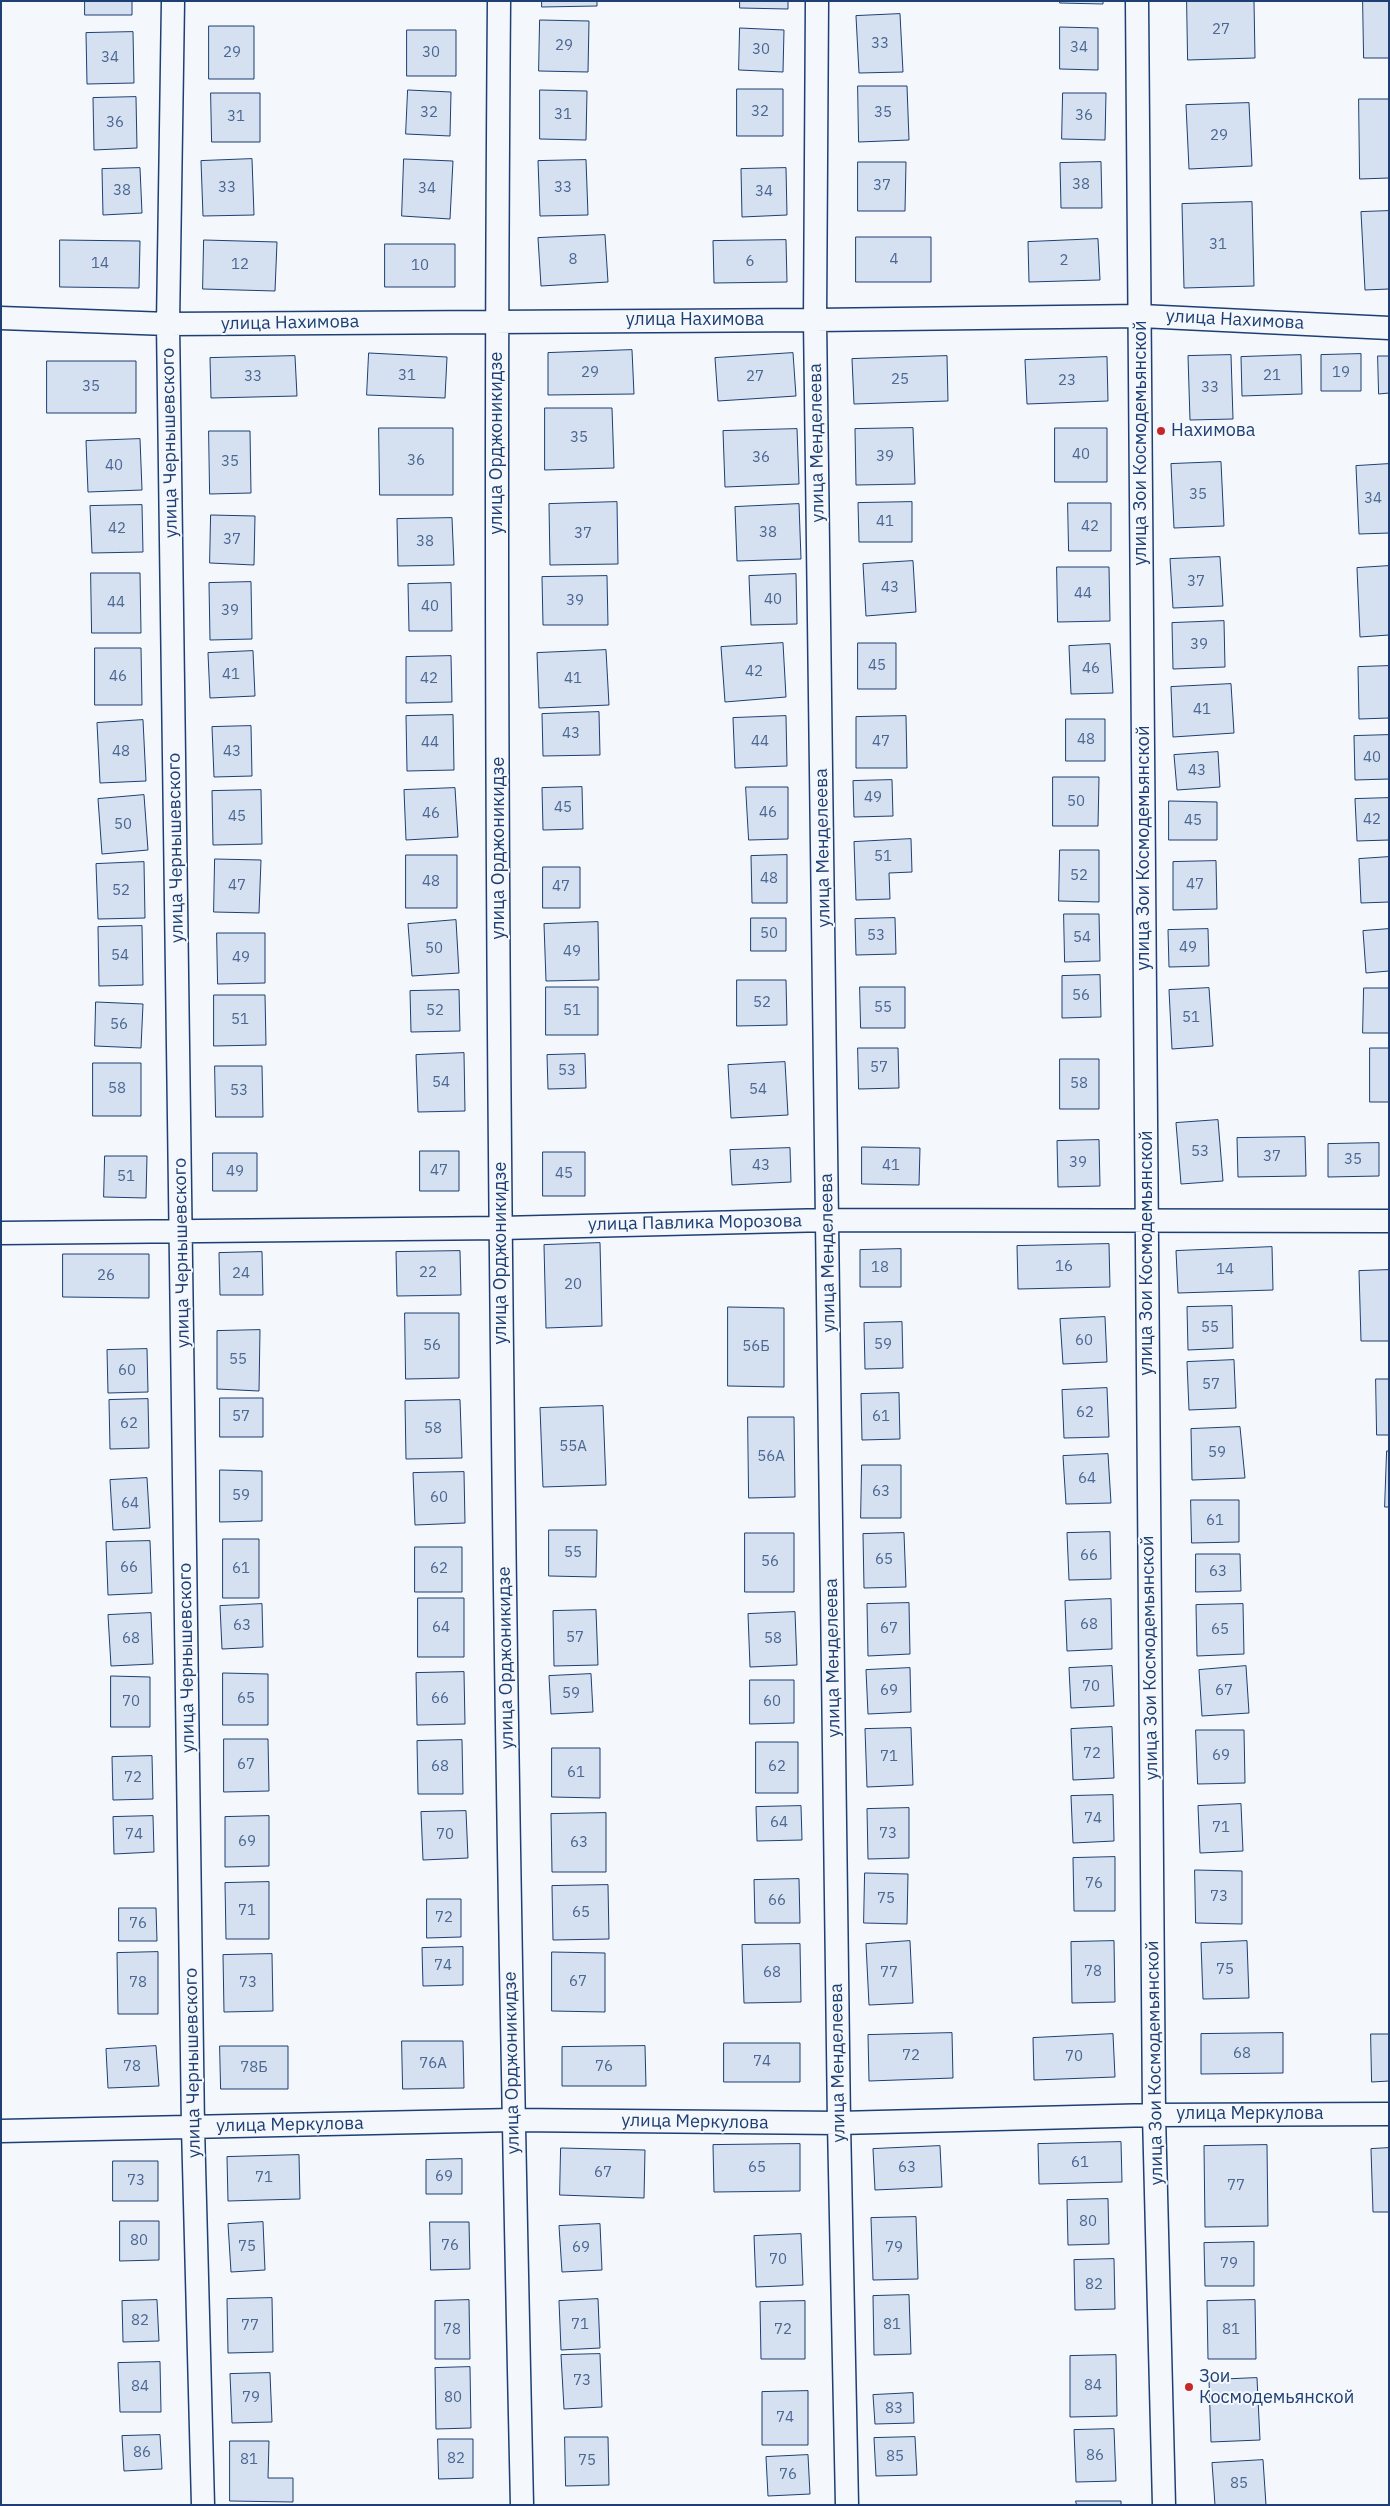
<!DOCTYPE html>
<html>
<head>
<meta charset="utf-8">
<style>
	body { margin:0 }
	#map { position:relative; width:1390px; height:2506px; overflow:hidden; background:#f4f7fb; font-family:"IBM Plex Sans",sans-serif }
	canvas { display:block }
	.frame { position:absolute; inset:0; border:2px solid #1d3f73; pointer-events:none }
</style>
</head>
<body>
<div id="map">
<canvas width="1390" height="2506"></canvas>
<div class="frame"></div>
</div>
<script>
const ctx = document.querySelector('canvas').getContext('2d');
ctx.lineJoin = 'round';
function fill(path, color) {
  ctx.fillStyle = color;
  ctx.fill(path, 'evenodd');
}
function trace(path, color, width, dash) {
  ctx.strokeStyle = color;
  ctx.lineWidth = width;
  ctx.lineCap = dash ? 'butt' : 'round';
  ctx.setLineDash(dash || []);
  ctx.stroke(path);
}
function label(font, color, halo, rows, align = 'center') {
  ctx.font = font + ' "IBM Plex Sans",sans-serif';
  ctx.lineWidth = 4;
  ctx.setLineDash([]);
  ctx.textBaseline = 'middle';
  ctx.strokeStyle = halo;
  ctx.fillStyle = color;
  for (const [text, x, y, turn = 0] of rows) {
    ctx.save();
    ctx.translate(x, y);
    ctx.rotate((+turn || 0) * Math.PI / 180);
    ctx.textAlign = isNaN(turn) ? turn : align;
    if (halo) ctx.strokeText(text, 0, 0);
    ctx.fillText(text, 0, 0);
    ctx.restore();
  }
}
const building = new Path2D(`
	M85,1H132V15H85Z
	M542,1H597V6L542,7Z
	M740,1H788V9L740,8Z
	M1060,1H1103V4L1060,3Z
	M1187,1H1254L1255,58L1188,60Z
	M1363,1H1389V58H1364Z
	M900,14L903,72L859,73L856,16Z
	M540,20L589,21L588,72L539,71Z
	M209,26H254V79H209Z
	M1060,27L1098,28V70L1060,69Z
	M740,28L784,30L783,72L739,70Z
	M407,30H456V76H407Z
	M133,32L134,83L87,84L86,33Z
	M858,86H907L909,140L859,142Z
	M737,89H783V136H737Z
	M408,90L451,92L450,136L406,134Z
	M540,90L587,91L586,140L540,139Z
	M211,93H260V142H212Z
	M1063,93H1106L1105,140L1062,139Z
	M136,97L137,148L94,150L93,98Z
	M1359,99H1389V178L1360,179Z
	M1249,103L1252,166L1189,169L1186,105Z
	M252,159L254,215L203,216L201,161Z
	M404,159L453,161L450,219L402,216Z
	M586,160L588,215L540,216L538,161Z
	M858,162H906L905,211H858Z
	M1101,162L1102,208H1061L1060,163Z
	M140,168L142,213L103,215L102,169Z
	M786,168L787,215L742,217L741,169Z
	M1252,202L1254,286L1184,288L1182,204Z
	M1389,211V289L1365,290L1361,212Z
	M605,235L608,282L541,286L538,238Z
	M856,237H931V282H856Z
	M1098,239L1100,280L1029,282L1028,242Z
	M60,240L140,241L139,288L60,287Z
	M204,240L277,242L275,291L203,289Z
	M786,240L787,282L714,283L713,241Z
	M385,244H455V287H385Z
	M632,350L634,394L548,395V353Z
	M369,353L447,357L445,398L367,395Z
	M793,353L796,396L718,401L715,358Z
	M1361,354V391H1321V355Z
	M1231,355L1233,419L1190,420L1188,356Z
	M1301,355L1302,394L1242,396L1241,357Z
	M295,356L297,396L211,398L210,358Z
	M947,356L948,401L854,404L852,359Z
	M1378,356H1389V393L1379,394Z
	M1107,357L1108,401L1027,404L1025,360Z
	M47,361H136V413H47Z
	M545,408H612L614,468L545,470Z
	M379,428H453V495H380Z
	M913,428L915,484L856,485L855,429Z
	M1055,428H1107V482H1055Z
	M797,429L799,484L725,487L723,431Z
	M209,431H250L251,493L210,494Z
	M140,439L142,490L88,492L86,441Z
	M1221,462L1224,526L1174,528L1171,464Z
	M1389,464V533L1359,534L1356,466Z
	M617,502L618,564L550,565L549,504Z
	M912,502V542H859L858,503Z
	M1068,503H1111V551H1069Z
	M799,504L801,559L737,561L735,507Z
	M142,505L143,552L92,553L90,506Z
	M211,515L255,516L254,565L210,563Z
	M452,518L454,565L398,566L397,519Z
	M1220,557L1223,606L1173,608L1170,559Z
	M913,561L916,612L866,616L863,564Z
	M1389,566V635L1360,637L1357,568Z
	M1057,567H1109L1110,621L1058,622Z
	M91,573H140L141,633H92Z
	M796,574L797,624L751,625L749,576Z
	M607,576L608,625H543L542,577Z
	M251,582L252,639L210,640L209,583Z
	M451,583L452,631H409L408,584Z
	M1224,621L1225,667L1173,669L1172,623Z
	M783,643L786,697L725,702L721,647Z
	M858,643H896V689H858Z
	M1110,644L1113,693L1071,694L1069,646Z
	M95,648H141L142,705H95Z
	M606,650L609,705L539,708L537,653Z
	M253,651L255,696L210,698L208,653Z
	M451,656L452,702L406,703V657Z
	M1389,666V718L1359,719L1358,667Z
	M1231,684L1234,733L1173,737L1171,687Z
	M599,712L600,755L543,756L542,714Z
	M453,715L454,770L407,771L406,716Z
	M786,716L787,766L735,768L733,718Z
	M906,716L907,768H856V717Z
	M1066,719H1105V761H1066Z
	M143,720L146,781L100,783L97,723Z
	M251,726L252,776L214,777L212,727Z
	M1389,735V779L1355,780L1354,736Z
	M1218,752L1220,787L1177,790L1174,755Z
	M1053,777H1099L1098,826H1053Z
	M892,780L893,816L854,817L853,781Z
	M582,787L583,829L543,830L542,788Z
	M746,787H788V839L749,840Z
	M455,788L458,837L406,840L404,790Z
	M261,790L262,844L213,845L212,791Z
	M144,795L148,850L102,854L98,799Z
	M1389,798V840L1357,841L1355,799Z
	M1169,801L1217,802V840H1169Z
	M911,839L912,872L889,873L890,899L856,900L854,842Z
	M1060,850H1099V902L1059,901Z
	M406,855H457V908H406Z
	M787,855V903H752L751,856Z
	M1389,857V902L1361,903L1359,859Z
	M215,859L261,860L259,913L214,912Z
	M1216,861L1217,909L1173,910V862Z
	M144,862L145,918L98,919L96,864Z
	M543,867H580V908H543Z
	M1064,914H1099L1100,961L1065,962Z
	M751,918H786V951H751Z
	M895,918L896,954L856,955L855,919Z
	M456,920L459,973L412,976L408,924Z
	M598,922L599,980L546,981L544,924Z
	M142,926L143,985L99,986L98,927Z
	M1208,929L1209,966L1169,967L1168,930Z
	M1389,929V971L1366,973L1363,931Z
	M217,933H265V983L218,984Z
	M1100,975L1101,1017L1062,1018V976Z
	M737,980H786L787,1025L737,1026Z
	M546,987H598V1035H546Z
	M860,987H905V1028H861Z
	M1209,988L1213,1046L1172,1049L1169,990Z
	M1364,988H1389V1033H1363Z
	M459,990L460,1031L411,1032L410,991Z
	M214,995H265L266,1045L214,1046Z
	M96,1002L143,1004L141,1048L95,1046Z
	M858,1048H898L899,1088L859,1089Z
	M1370,1048H1389V1102H1370Z
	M464,1053L465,1111L418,1112L416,1055Z
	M585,1054L586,1088L548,1089L547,1055Z
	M1060,1059H1099V1109H1060Z
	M785,1062L788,1115L731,1118L728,1065Z
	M93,1063H141V1116H93Z
	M215,1066H262L263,1117H216Z
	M1218,1120L1223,1181L1181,1184L1176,1123Z
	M1305,1137L1306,1176L1238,1177L1237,1138Z
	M1099,1140L1100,1186L1058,1187L1057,1141Z
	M1379,1143V1176L1328,1177V1144Z
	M862,1147L920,1148L919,1185L862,1184Z
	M790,1148L791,1182L732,1185L730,1150Z
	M420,1151H459V1191H420Z
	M543,1152H585V1196H543Z
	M213,1153H257V1191H213Z
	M105,1156H147L146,1198L104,1197Z
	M600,1243L602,1326L546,1328L544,1245Z
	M1109,1244L1110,1287L1018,1289L1017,1246Z
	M1272,1247L1273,1290L1178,1293L1176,1251Z
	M901,1249V1287H860V1250Z
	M460,1251L461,1295L397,1296L396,1252Z
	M262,1252L263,1295H220L219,1253Z
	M63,1254H149V1298L63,1297Z
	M1389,1270V1341H1361L1359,1271Z
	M1232,1306L1233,1348L1188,1350L1187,1307Z
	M728,1307L784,1308V1387L728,1386Z
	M405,1313H459V1378L406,1379Z
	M1105,1317L1107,1362L1063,1364L1060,1319Z
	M902,1322L903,1368L865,1369L864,1323Z
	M260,1330L259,1391L217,1389V1331Z
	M147,1349L148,1392L108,1393L107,1350Z
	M1234,1360L1236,1408L1189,1410L1187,1362Z
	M1376,1379H1389V1435H1377Z
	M1107,1388L1109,1437L1064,1438L1062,1390Z
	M899,1393L900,1439L862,1440L861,1394Z
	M220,1398H263V1437H220Z
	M148,1399L149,1448L110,1449L109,1400Z
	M460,1400L462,1458L406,1459L405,1401Z
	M603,1406L606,1485L543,1487L540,1408Z
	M748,1417H794L795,1497L749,1498Z
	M1240,1427L1245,1478L1192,1480L1191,1429Z
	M1387,1451H1389V1507H1385Z
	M1108,1454L1111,1503L1066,1504L1063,1456Z
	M862,1465H901V1518H861Z
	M220,1470L262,1471V1521L220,1522Z
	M464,1472L465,1523L415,1525L413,1473Z
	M147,1478L150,1528L113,1530L110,1480Z
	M1191,1500H1239V1542L1192,1543Z
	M549,1530H597L596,1577L549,1576Z
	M1110,1532L1111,1579L1069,1580L1067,1533Z
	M745,1533H794V1592H745Z
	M904,1533L906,1587L864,1588L863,1534Z
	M223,1539H259V1598H223Z
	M150,1541L152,1593L108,1595L106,1542Z
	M415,1547H462V1592H415Z
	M1196,1554H1240L1241,1591L1196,1592Z
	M418,1598H464V1657H418Z
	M1111,1599L1112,1649L1067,1651L1065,1601Z
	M909,1603L910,1654L868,1656L867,1604Z
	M262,1604L263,1647L222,1649L220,1606Z
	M1243,1604L1244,1654L1197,1656L1196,1605Z
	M596,1610L598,1665L554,1666L553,1611Z
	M795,1612L797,1665L750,1667L748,1614Z
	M151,1613L153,1664L111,1666L108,1615Z
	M1112,1666L1114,1706L1071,1708L1069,1668Z
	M1246,1666L1249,1713L1202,1716L1199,1670Z
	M910,1668L911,1712L868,1714L866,1670Z
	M464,1672L465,1724L417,1725L416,1673Z
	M223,1673L268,1674V1725H223Z
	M591,1674L593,1712L551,1714L549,1676Z
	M111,1676L150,1677V1727H111Z
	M750,1680H794V1723L750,1724Z
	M1112,1727L1114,1778L1073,1780L1071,1729Z
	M911,1728L913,1785L867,1787L865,1729Z
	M1196,1730H1244L1245,1783L1198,1784Z
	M224,1739H268L269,1791L224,1792Z
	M462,1740L463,1794H418L417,1741Z
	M756,1742H798V1793H756Z
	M552,1748H600V1798L552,1797Z
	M152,1756L153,1799L113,1800L112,1757Z
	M1113,1795L1114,1841L1073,1843L1071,1796Z
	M1241,1804L1243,1851L1200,1853L1198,1806Z
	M801,1806L802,1840L757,1841L756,1807Z
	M909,1808V1858L868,1859L867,1809Z
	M466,1811L468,1858L423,1860L421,1812Z
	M606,1813V1872H552L551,1814Z
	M153,1816L154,1852L114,1854L113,1817Z
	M269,1816V1866L225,1867V1817Z
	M1115,1857V1911H1074L1073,1858Z
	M1195,1870L1242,1871V1924L1196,1923Z
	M865,1873L908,1874L907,1924L864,1923Z
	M799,1879L800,1923H755L754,1880Z
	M269,1882V1939H226L225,1883Z
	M608,1885L609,1939L553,1940L552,1886Z
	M427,1899H461V1937L427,1938Z
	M119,1908H156L157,1941H119Z
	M910,1941L913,2003L869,2005L866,1944Z
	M1114,1941L1115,2002L1072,2003L1071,1942Z
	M1247,1941L1249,1998L1203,1999L1201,1943Z
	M800,1944L801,2002L744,2003L742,1945Z
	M463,1947V1985L423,1986L422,1948Z
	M158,1952V2014H118L117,1953Z
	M552,1952L605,1953V2012L552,2011Z
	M272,1954L273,2011L224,2012L223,1955Z
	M952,2033L953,2078L869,2081L868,2035Z
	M1283,2033V2073L1201,2074V2034Z
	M1113,2034L1115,2077L1034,2080L1033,2038Z
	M1371,2034H1389V2081L1372,2082Z
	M402,2041H463L464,2088L403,2089Z
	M724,2043H800V2082H724Z
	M156,2046L159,2086L108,2088L106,2049Z
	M220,2046H288V2089H221Z
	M645,2046L646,2086H562V2047Z
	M1121,2142L1122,2182L1039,2184L1038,2144Z
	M800,2144V2191L714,2192L713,2145Z
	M1267,2145L1268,2226L1205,2227L1204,2146Z
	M940,2146L942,2187L875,2190L873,2149Z
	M561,2148L645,2150L644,2198L560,2195Z
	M1389,2148V2212H1373L1371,2149Z
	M299,2155L300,2199L228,2201L227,2157Z
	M462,2159V2194H426V2160Z
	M113,2161H158V2201H113Z
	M1108,2199L1109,2244L1068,2245L1067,2200Z
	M916,2217L918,2279L873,2280L871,2218Z
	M120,2221H159V2260L120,2261Z
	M263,2222L265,2270L231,2272L228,2224Z
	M430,2222H469L470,2269L431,2270Z
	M600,2224L602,2270L562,2272L559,2226Z
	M801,2234L803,2285L756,2287L754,2236Z
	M1254,2242V2286H1205L1204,2243Z
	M1114,2259L1115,2309L1075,2310L1074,2260Z
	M909,2295L911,2354L874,2355L873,2296Z
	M272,2298L273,2352L228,2353L227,2299Z
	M598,2299L600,2348L561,2350L559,2301Z
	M157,2300L159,2341L123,2342L122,2301Z
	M469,2300L470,2359H435V2301Z
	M1255,2300L1256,2359H1208L1207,2301Z
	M805,2301V2359H761L760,2302Z
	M600,2354L602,2407L564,2409L561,2355Z
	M1116,2355L1117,2416L1070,2417V2356Z
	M160,2362L161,2412H120L118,2363Z
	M470,2367L471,2428L436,2429L435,2368Z
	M270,2373L272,2422L232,2423L230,2374Z
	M1257,2378L1260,2440L1211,2442L1209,2380Z
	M808,2391V2445H762V2392Z
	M913,2393L914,2423L875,2424L873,2395Z
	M1114,2429L1116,2481L1076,2482L1074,2430Z
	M160,2435L162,2469L124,2471L122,2436Z
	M565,2437H608L609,2485L566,2486Z
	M915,2437L917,2475L876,2476L874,2438Z
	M438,2439H473V2478L439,2479Z
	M230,2441H269L268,2478H293V2502L230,2501Z
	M808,2455L810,2494L768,2496L766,2457Z
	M1263,2460L1266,2505H1215L1212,2463Z
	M1076,2501H1121V2505H1077Z`);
fill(building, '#d5e0f0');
trace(building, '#1d3f73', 1);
const street = new Path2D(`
	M173,1L168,324L193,2127L203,2505
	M499,1C492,836 503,1671 522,2505
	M817,1L815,320L839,2123L847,2505
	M1137,1L1154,2115L1164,2505
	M1,318L168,324L815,320L1141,316L1389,328
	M1,1233L501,1228L828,1220L1389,1221
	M1,2131L513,2120L839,2123L1154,2115L1389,2114`);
trace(street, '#1d3f73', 25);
trace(street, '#f4f7fb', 22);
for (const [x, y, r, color] of [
	[1161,431,5,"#c62828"],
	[1189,2387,5,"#c62828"]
]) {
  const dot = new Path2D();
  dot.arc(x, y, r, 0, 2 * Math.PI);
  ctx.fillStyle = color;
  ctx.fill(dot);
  trace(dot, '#f4f7fb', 2);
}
label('15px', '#4b6792', null, [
	["27",1221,30],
	["33",880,44],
	["29",564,46],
	["34",1079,48],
	["30",761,50],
	["29",232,53],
	["30",431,53],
	["34",110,58],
	["32",760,112],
	["32",429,113],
	["35",883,113],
	["31",563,115],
	["36",1084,116],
	["31",236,117],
	["36",115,123],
	["29",1219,136],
	["38",1081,185],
	["37",882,186],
	["33",227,188],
	["33",563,188],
	["34",427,189],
	["38",122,191],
	["34",764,192],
	["31",1218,245],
	["8",573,260],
	["4",894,260],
	["2",1064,261],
	["6",750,262],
	["14",100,264],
	["12",240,265],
	["10",420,266],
	["29",590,373],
	["19",1341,373],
	["31",407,376],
	["21",1272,376],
	["33",253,377],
	["27",755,377],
	["25",900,380],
	["23",1067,381],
	["35",91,387],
	["33",1210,388],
	["35",579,438],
	["40",1081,455],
	["39",885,457],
	["36",761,458],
	["36",416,461],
	["35",230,462],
	["40",114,466],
	["35",1198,495],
	["34",1373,499],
	["41",885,522],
	["42",1090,527],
	["42",117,529],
	["38",768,533],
	["37",583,534],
	["37",232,540],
	["38",425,542],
	["37",1196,582],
	["43",890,588],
	["44",1083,594],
	["40",773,600],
	["39",575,601],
	["44",116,603],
	["40",430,607],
	["39",230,611],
	["39",1199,645],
	["45",877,666],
	["46",1091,669],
	["42",754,672],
	["41",231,675],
	["46",118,677],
	["42",429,679],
	["41",573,679],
	["41",1202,710],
	["43",571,734],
	["48",1086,740],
	["44",760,742],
	["47",881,742],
	["44",430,743],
	["48",121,752],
	["43",232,752],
	["40",1372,758],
	["43",1197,771],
	["49",873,798],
	["50",1076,802],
	["45",563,808],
	["46",768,813],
	["46",431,814],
	["45",237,817],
	["42",1372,820],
	["45",1193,821],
	["50",123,825],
	["51",883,857],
	["52",1079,876],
	["48",769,879],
	["48",431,882],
	["47",1195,885],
	["47",237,886],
	["47",561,887],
	["52",121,891],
	["50",769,934],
	["53",876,936],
	["54",1082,938],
	["49",1188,948],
	["50",434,949],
	["49",572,952],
	["54",120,956],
	["49",241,958],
	["56",1081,996],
	["52",762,1003],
	["55",883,1008],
	["52",435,1011],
	["51",572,1011],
	["51",1191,1018],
	["51",240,1020],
	["56",119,1025],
	["57",879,1068],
	["53",567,1071],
	["54",441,1083],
	["58",1079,1084],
	["58",117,1089],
	["54",758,1090],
	["53",239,1091],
	["53",1200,1152],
	["37",1272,1157],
	["35",1353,1160],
	["39",1078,1163],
	["43",761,1166],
	["41",891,1166],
	["47",439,1171],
	["49",235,1172],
	["45",564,1174],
	["51",126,1177],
	["16",1064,1267],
	["18",880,1268],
	["14",1225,1270],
	["22",428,1273],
	["24",241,1274],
	["26",106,1276],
	["20",573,1285],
	["55",1210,1328],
	["60",1084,1341],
	["59",883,1345],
	["56",432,1346],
	["56Б",756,1347],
	["55",238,1360],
	["60",127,1371],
	["57",1211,1385],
	["62",1085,1413],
	["57",241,1417],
	["61",881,1417],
	["62",129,1424],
	["58",433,1429],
	["55А",573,1447],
	["59",1217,1453],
	["56А",771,1457],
	["64",1087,1479],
	["63",881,1492],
	["59",241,1496],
	["60",439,1498],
	["64",130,1504],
	["61",1215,1521],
	["55",573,1553],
	["66",1089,1556],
	["65",884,1560],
	["56",770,1562],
	["66",129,1568],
	["61",241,1569],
	["62",439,1569],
	["63",1218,1572],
	["68",1089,1625],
	["63",242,1626],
	["64",441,1628],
	["67",889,1629],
	["65",1220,1630],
	["57",575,1638],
	["68",131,1639],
	["58",773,1639],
	["70",1091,1687],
	["69",889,1691],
	["67",1224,1691],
	["59",571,1694],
	["65",246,1699],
	["66",440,1699],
	["70",131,1702],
	["60",772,1702],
	["72",1092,1754],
	["69",1221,1756],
	["71",889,1757],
	["67",246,1765],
	["68",440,1767],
	["62",777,1767],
	["61",576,1773],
	["72",133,1778],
	["74",1093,1819],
	["64",779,1823],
	["71",1221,1828],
	["73",888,1834],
	["74",134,1835],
	["70",445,1835],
	["69",247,1842],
	["63",579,1843],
	["76",1094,1884],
	["73",1219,1897],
	["75",886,1899],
	["66",777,1901],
	["71",247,1911],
	["65",581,1913],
	["72",444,1918],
	["76",138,1924],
	["74",443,1966],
	["75",1225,1970],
	["78",1093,1972],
	["68",772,1973],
	["77",889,1973],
	["67",578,1982],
	["78",138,1983],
	["73",248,1983],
	["68",1242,2054],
	["72",911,2056],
	["70",1074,2057],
	["74",762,2062],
	["76А",433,2064],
	["78",132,2067],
	["76",604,2067],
	["78Б",254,2068],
	["61",1080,2163],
	["65",757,2168],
	["63",907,2168],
	["67",603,2173],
	["69",444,2177],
	["71",264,2178],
	["73",136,2181],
	["77",1236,2186],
	["80",1088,2222],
	["80",139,2241],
	["76",450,2246],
	["75",247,2247],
	["69",581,2248],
	["79",894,2248],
	["70",778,2260],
	["79",1229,2264],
	["82",1094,2285],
	["82",140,2321],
	["71",580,2325],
	["81",892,2325],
	["77",250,2326],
	["78",452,2330],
	["72",783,2330],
	["81",1231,2330],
	["73",582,2381],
	["84",1093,2386],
	["84",140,2387],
	["79",251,2398],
	["80",453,2398],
	["83",894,2409],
	["74",785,2418],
	["86",142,2453],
	["86",1095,2456],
	["85",895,2457],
	["82",456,2459],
	["81",249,2460],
	["75",587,2461],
	["76",788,2475],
	["85",1239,2484]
]);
label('18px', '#1d3f73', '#f4f7fb', [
	["улица Нахимова",695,320],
	["улица Нахимова",1235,320,3],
	["улица Нахимова",290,323,-1],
	["улица Чернышевского",170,443,-91],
	["улица Орджоникидзе",497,443,-90],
	["улица Менделеева",817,443,-91],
	["улица Зои Космодемьянской",1141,443,-90],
	["улица Чернышевского",176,848,-91],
	["улица Орджоникидзе",499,848,-90],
	["улица Менделеева",823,848,-91],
	["улица Зои Космодемьянской",1144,848,-90],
	["улица Павлика Морозова",695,1223,-1],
	["улица Чернышевского",182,1253,-91],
	["улица Орджоникидзе",501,1253,-90],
	["улица Менделеева",828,1253,-91],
	["улица Зои Космодемьянской",1147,1253,-90],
	["улица Чернышевского",187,1658,-91],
	["улица Орджоникидзе",506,1658,-91],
	["улица Менделеева",833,1658,-91],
	["улица Зои Космодемьянской",1150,1658,-91],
	["улица Чернышевского",193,2063,-91],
	["улица Орджоникидзе",512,2063,-91],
	["улица Менделеева",838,2063,-91],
	["улица Зои Космодемьянской",1155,2063,-91],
	["улица Меркулова",1250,2114],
	["улица Меркулова",695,2122,1],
	["улица Меркулова",290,2125,-1]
]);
label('18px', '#1d3f73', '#f4f7fb', [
	["Нахимова",1171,431],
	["Зои",1199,2377],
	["Космодемьянской",1199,2398]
], 'left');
</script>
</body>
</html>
